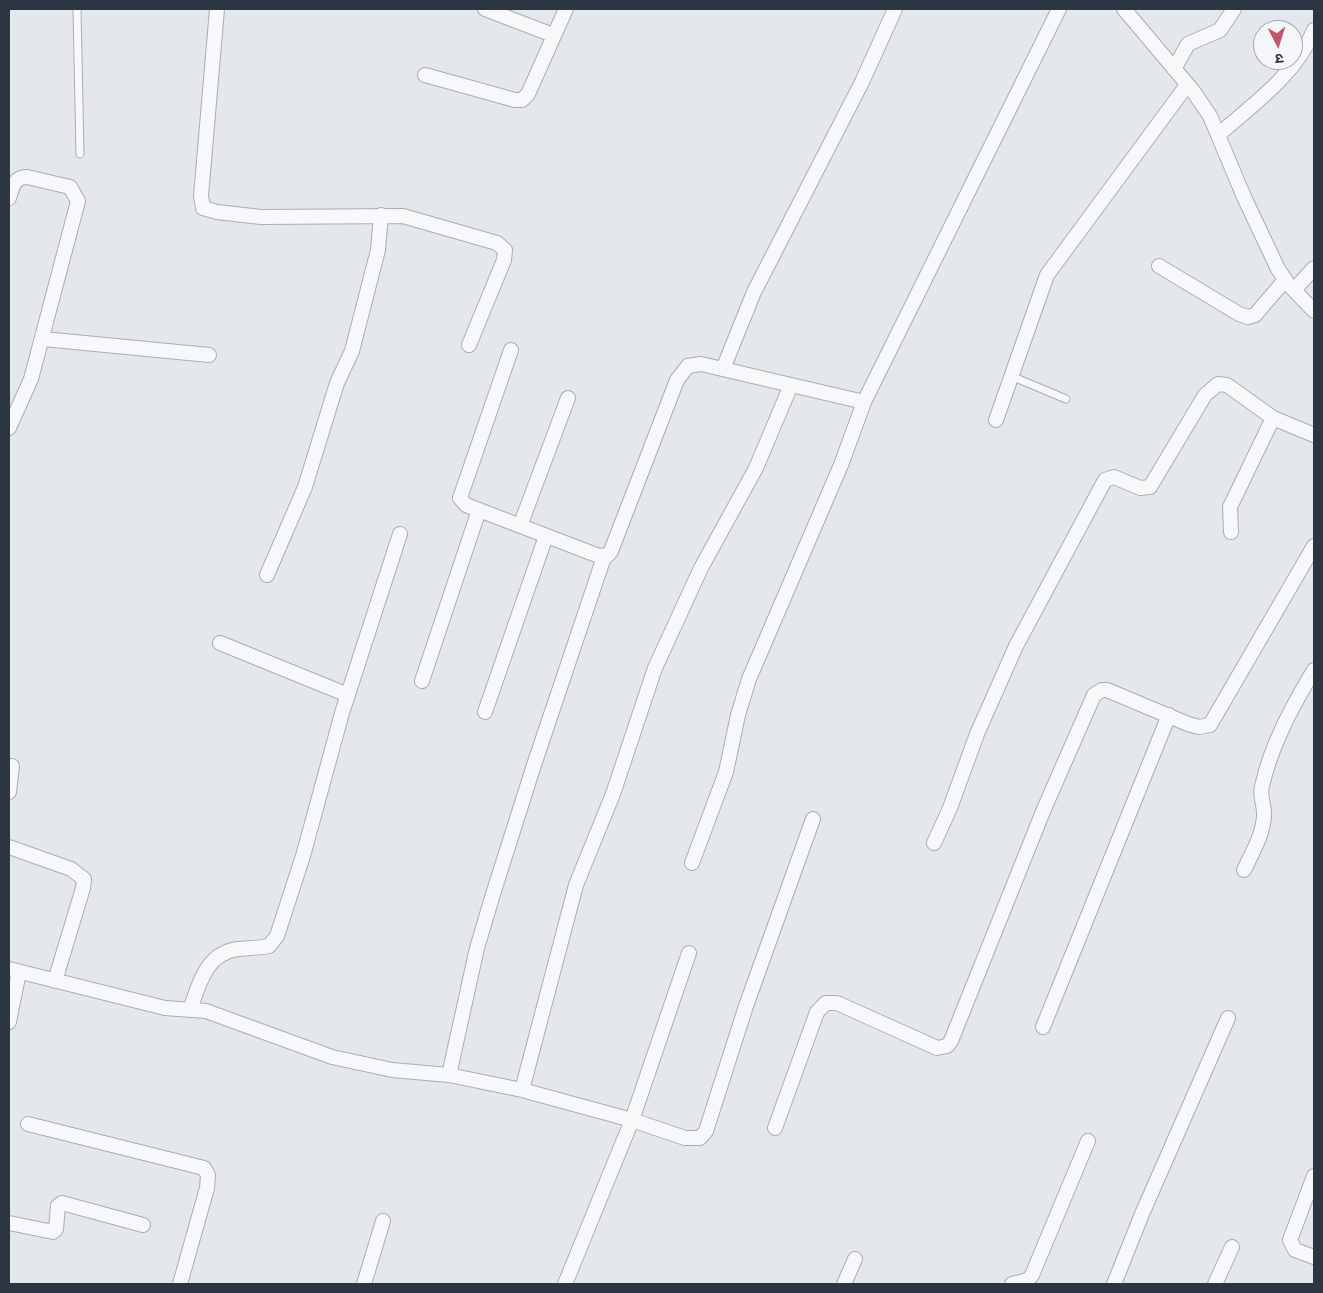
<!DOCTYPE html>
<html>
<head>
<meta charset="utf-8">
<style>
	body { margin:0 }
	#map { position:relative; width:1323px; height:1293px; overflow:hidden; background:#e4e7eb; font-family:"Open Sans","Noto Sans Devanagari",sans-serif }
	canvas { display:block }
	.frame { position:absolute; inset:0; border:10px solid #2d3542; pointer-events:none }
	.north { position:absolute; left:1253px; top:20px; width:50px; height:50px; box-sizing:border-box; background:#f4f6f8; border:1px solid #a4a9af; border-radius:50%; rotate:175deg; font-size:14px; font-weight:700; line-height:20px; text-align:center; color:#2d3542 }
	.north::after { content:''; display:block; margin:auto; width:18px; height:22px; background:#c45668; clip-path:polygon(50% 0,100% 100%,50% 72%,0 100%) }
</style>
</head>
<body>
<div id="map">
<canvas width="1323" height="1293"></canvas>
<div class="frame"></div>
<div class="north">उ</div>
</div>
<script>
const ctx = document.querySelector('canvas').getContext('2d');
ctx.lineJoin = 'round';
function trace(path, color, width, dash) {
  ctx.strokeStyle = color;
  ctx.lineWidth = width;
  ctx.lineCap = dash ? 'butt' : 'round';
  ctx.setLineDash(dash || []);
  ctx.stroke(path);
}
const lane = new Path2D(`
	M77,9L80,154
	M1011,376L1066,399`);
const street = new Path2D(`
	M217,9L201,196L203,208L217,212L261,217L403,216L497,243L505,250L504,260L469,345
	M485,9L553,35
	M1124,9L1193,91L1210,116L1244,197L1278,269L1288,284L1314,311
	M1174,69L1188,44L1220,30L1234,9
	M425,75L515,100H522L528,94L566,9
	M1219,134C1254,104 1296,74 1314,30
	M9,198C12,188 14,177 27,177L70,187L78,201L31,379L9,428
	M1159,266L1239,314L1248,317L1255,315L1285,280
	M1294,290L1314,268
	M43,339L209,355
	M511,350L460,498L466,505L599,556L608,555L611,551L677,380L688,366L701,364L864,402
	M723,369L754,292L862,82L895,9
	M996,420L1047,275L1187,85
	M520,526L568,398
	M1231,532L1230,507L1273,418
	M267,575L305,487L337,383L352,351L378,250L381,215
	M220,643L348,695
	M422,681L479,510
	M485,712L546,536
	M9,792L12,766
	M934,843L950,808L977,734L1016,646L1105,480L1114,477L1140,488L1150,487L1205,395L1218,384L1227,385L1273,418L1314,435
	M9,847L71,869L84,879L83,888L55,981
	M692,863L726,772L738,715L749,679L841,465L864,402L1059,9
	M1244,870C1252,853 1263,835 1264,816C1265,805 1259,797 1262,786C1272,743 1292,707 1314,670
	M9,969L165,1008L206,1011L332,1057L392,1070L449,1075L522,1090L632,1120L685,1138H700L706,1131L746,1006L813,819
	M190,1010C199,984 206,953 238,949C248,948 258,948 269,946L277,936L303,856L342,713L400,534
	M9,1022L19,972
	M1043,1027L1169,715
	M449,1075L477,948L494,891L533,768L604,557
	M522,1090L576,885L613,794L655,668L701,568L756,468L791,385
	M28,1124L204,1168L208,1175L207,1188L180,1284
	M775,1128L817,1012L826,1003H837L937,1048L947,1046L951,1041L1044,809L1094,695L1102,690H1107L1188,724L1199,727L1210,725L1314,546
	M1314,1176L1290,1240L1295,1250L1314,1257
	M9,1223L53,1232L56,1229L58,1206L62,1203L143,1225
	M364,1284L383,1221
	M565,1284L632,1120L689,953
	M844,1284L855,1259
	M1012,1284L1028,1280L1032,1275L1088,1141
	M1114,1284L1142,1214L1228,1018
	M1215,1284L1232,1247`);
trace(lane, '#a9aeb5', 9);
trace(street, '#a9aeb5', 16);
trace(lane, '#f7f8f9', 7);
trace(street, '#f7f8f9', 14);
</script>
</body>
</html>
